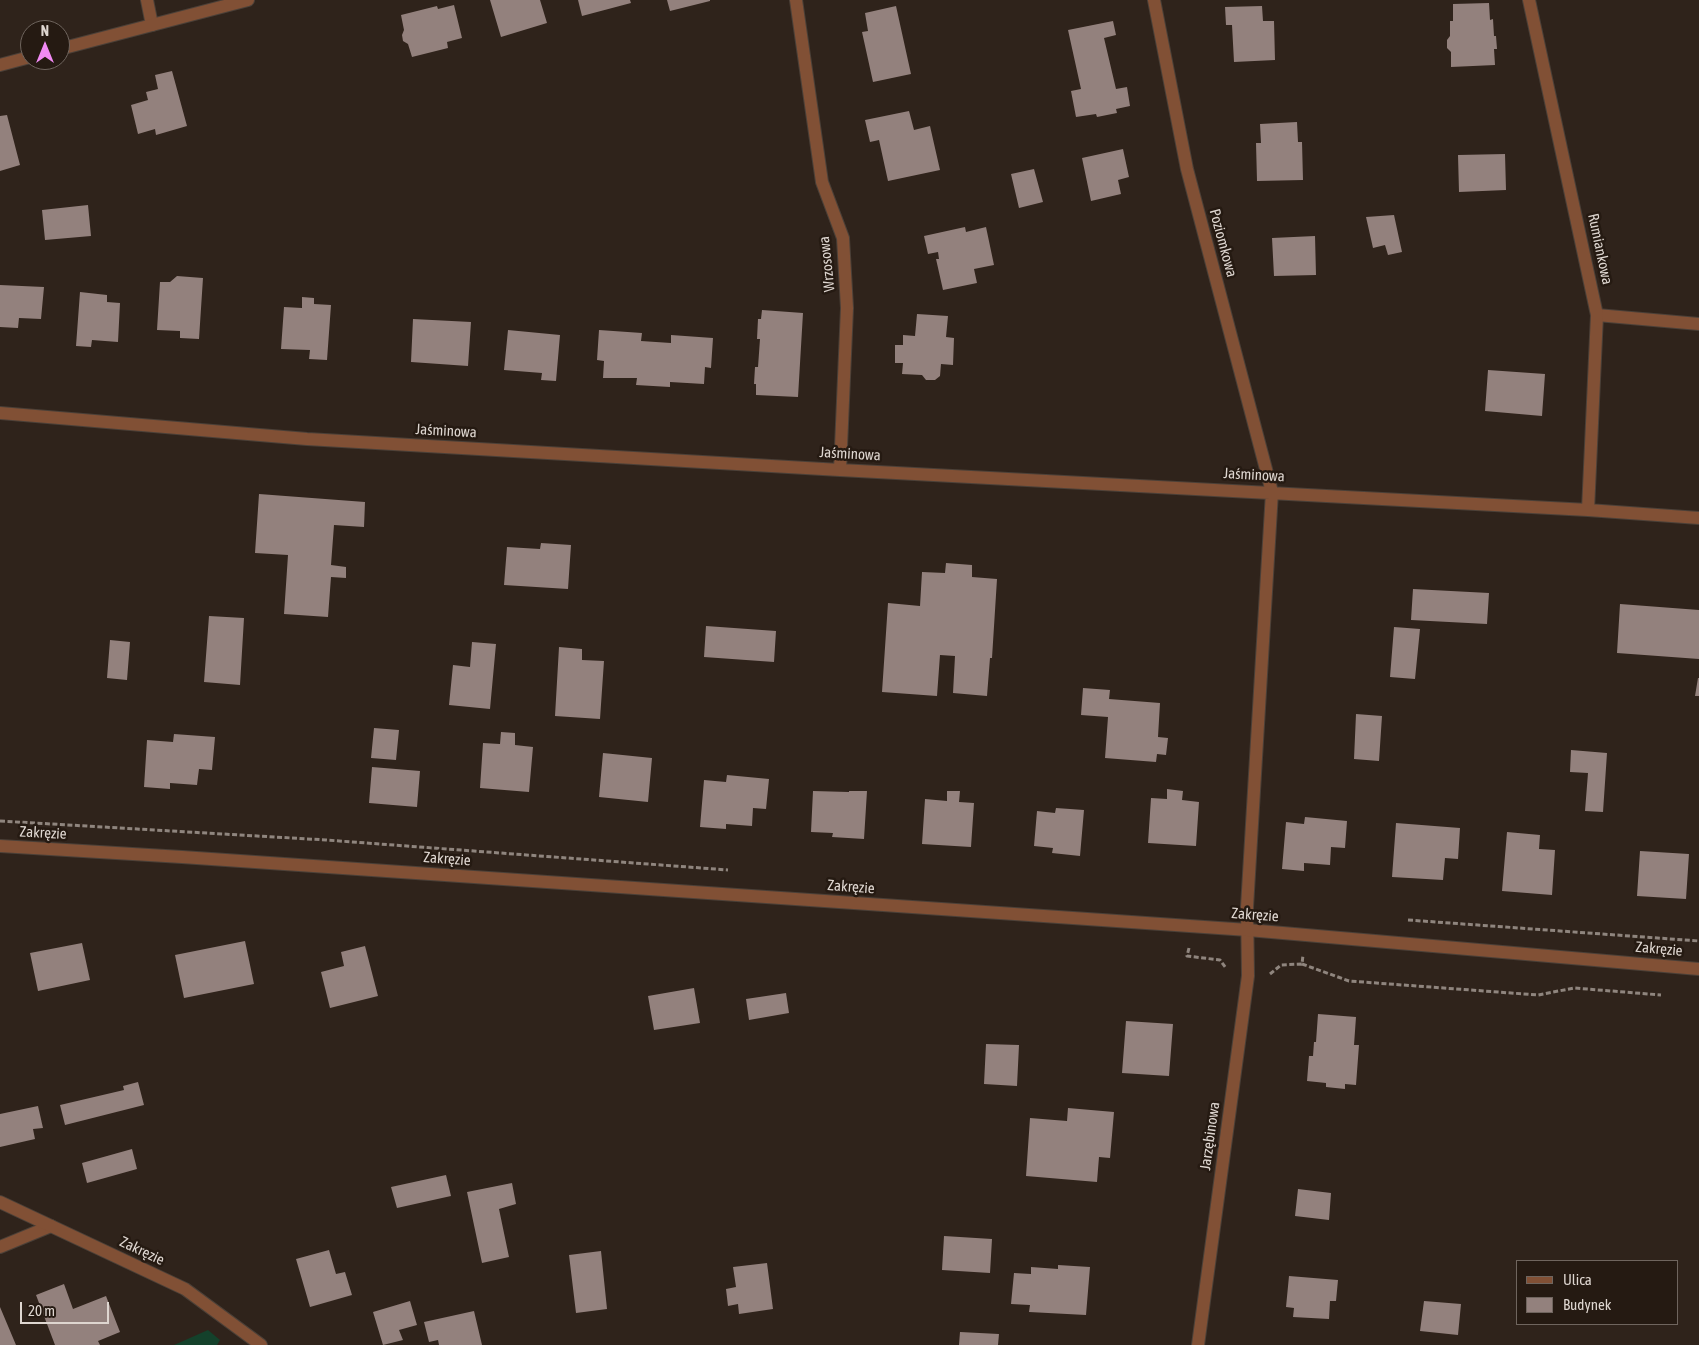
<!DOCTYPE html>
<html>
<head>
<meta charset="utf-8">
<style>
	body { margin:0 }
	#map { position:relative; width:1699px; height:1345px; overflow:hidden; background:#2f231b; font-family:"Asap Condensed",sans-serif }
	canvas { display:block }
	.legend { position:absolute; left:1516px; top:1260px; width:162px; height:65px; box-sizing:border-box; background:#251a12; border:1px solid #6f655e; margin:0; padding:6px 9px; list-style:none; font-size:15px; color:#ded6d0 }
	.legend li { display:flex; align-items:center; gap:10px; height:25px }
	.legend b { width:25px; border:1px solid #6f655e }
	.north { position:absolute; left:20px; top:20px; width:50px; height:50px; box-sizing:border-box; background:#251a12; border:1px solid #6f655e; border-radius:50%; rotate:0deg; font-size:14px; font-weight:700; line-height:20px; text-align:center; color:#ded6d0 }
	.north::after { content:''; display:block; margin:auto; width:18px; height:22px; background:#f18af4; clip-path:polygon(50% 0,100% 100%,50% 72%,0 100%) }
	.scale { position:absolute; left:20px; top:1302px; width:89px; height:22px; box-sizing:border-box; border:2px solid #ded6d0; border-top:0; padding-left:6px; font-size:15px; line-height:18px; white-space:nowrap; color:#ded6d0; -webkit-text-stroke:4px #251a12; paint-order:stroke }
</style>
</head>
<body>
<div id="map">
<canvas width="1699" height="1345"></canvas>
<ul class="legend">
<li><b style="height:6px;background:#815035"></b>Ulica</li>
<li><b style="height:14px;background:#93817d"></b>Budynek</li>
</ul>
<div class="north">N</div>
<div class="scale">20 m</div>
</div>
<script>
const ctx = document.querySelector('canvas').getContext('2d');
ctx.lineJoin = 'round';
function fill(path, color) {
  ctx.fillStyle = color;
  ctx.fill(path, 'evenodd');
}
function trace(path, color, width, dash) {
  ctx.strokeStyle = color;
  ctx.lineWidth = width;
  ctx.lineCap = dash ? 'butt' : 'round';
  ctx.setLineDash(dash || []);
  ctx.stroke(path);
}
function label(font, color, halo, rows, align = 'center') {
  ctx.font = font + ' "Asap Condensed",sans-serif';
  ctx.lineWidth = 5;
  ctx.setLineDash([]);
  ctx.textBaseline = 'middle';
  ctx.strokeStyle = halo;
  ctx.fillStyle = color;
  for (const [text, x, y, turn = 0] of rows) {
    ctx.save();
    ctx.translate(x, y);
    ctx.rotate((+turn || 0) * Math.PI / 180);
    ctx.textAlign = isNaN(turn) ? turn : align;
    if (halo) ctx.strokeText(text, 0, 0);
    ctx.fillText(text, 0, 0);
    ctx.restore();
  }
}
fill(new Path2D(`
	M208,1330L220,1340L217,1345H174Z`), '#14412b');
fill(new Path2D(`
	M490,0H540L547,23L501,37Z
	M578,0H630L631,3L582,16Z
	M667,0H710V1L670,11Z
	M1489,3L1490,20L1493,19L1494,36H1496L1497,49H1494L1495,65L1451,67V52L1447,48V40L1450,36V21H1453V4Z
	M454,5L462,38L447,42L448,48L412,57L408,44L403,41L402,35L404,30L401,15L437,6L438,9Z
	M896,6L911,74L873,82L862,32L868,31L865,13Z
	M1262,6L1263,21H1274L1275,60L1234,62L1232,25H1226L1225,7Z
	M1113,21L1116,35L1104,38L1116,89L1127,87L1130,106L1116,109L1117,113L1097,117L1096,114L1076,117L1071,91L1081,89L1068,30Z
	M172,71L187,126L156,135L155,129L138,134L131,105L148,100L146,92L158,89L155,75Z
	M909,111L914,130L930,126L940,170L888,181L879,140L870,142L865,120Z
	M7,115L20,165L0,171V116Z
	M1297,122L1298,142H1302L1303,180L1257,181L1256,143H1261L1260,124Z
	M1123,149L1129,177L1118,180L1121,194L1091,201L1082,158Z
	M1505,154L1506,190L1459,192L1458,155Z
	M1034,169L1043,202L1019,208L1011,174Z
	M88,205L91,236L45,240L42,210Z
	M1394,215L1402,252L1388,255L1385,245L1373,248L1366,217Z
	M965,227L966,232L986,227L994,265L974,269L977,283L943,290L936,259H939L938,252L928,254L924,236Z
	M1315,236L1316,275L1274,276L1272,238Z
	M177,276L203,278L199,339L180,338V331L157,330L160,282H170Z
	M0,285L44,287L41,319L19,318L18,328L0,327Z
	M80,292L107,295V302L120,303L118,342L92,340L91,347L76,346Z
	M302,297L314,298V304L331,305L327,360L309,359L310,350L281,349L284,307L302,308Z
	M762,310L803,313L798,397L756,395V384H754L755,367H758L760,339H757L758,319H761Z
	M917,314L948,316L946,337L954,338L953,365L941,364L940,376L935,380H926L922,375L902,374L903,363H895V345H903V335L915,336Z
	M413,319L471,322L468,366L411,362Z
	M508,330L560,335L556,381L541,380L542,373L504,370Z
	M599,330L642,333L641,341L671,343V335L713,338L711,368L705,367L704,384L670,382V387L636,385L637,378H603L604,361L597,360Z
	M1488,370L1545,374L1542,416L1485,411Z
	M259,494L365,502L364,527L334,525L331,565L346,567V578L331,577L328,617L284,614L288,555L255,553Z
	M541,543L571,545L568,589L504,585L507,547L540,549Z
	M946,563L972,565V577L997,579L992,658H990L987,696L953,693L955,656L940,655L937,696L882,692L888,603L920,606L922,572L945,573Z
	M1413,589L1489,593L1487,624L1411,620Z
	M1620,604L1699,610V659L1617,653Z
	M209,616L244,618L240,685L204,682Z
	M706,626L776,631L774,662L704,657Z
	M1394,627L1420,629L1415,679L1390,677Z
	M110,640L130,642L127,680L107,678Z
	M472,642L496,644L490,709L449,705L453,665L470,667Z
	M559,647L582,649V660L604,661L600,719L555,716Z
	M1698,678H1699V696H1695Z
	M1083,688L1110,690L1109,699L1160,703L1158,737L1168,738L1166,755L1157,754L1156,762L1105,758L1108,717L1081,715Z
	M1356,714L1382,716L1379,761L1354,759Z
	M374,728L399,730L396,760L371,758Z
	M501,732L515,733V745L533,747L529,792L480,788L483,743L500,744Z
	M174,734L215,737L212,770L199,769L197,785L170,783V789L144,787L147,740L173,742Z
	M1571,750L1607,753L1603,812L1585,811L1588,773L1570,772Z
	M603,753L652,758L648,802L599,797Z
	M372,767L420,771L417,807L369,803Z
	M727,775L769,779L766,809L753,808L752,826L726,824V829L700,827L704,780L726,782Z
	M1167,789L1183,791L1182,800L1199,802L1196,846L1148,843L1151,798L1167,799Z
	M813,791L849,792V791H867L864,839L832,837L833,833L811,832Z
	M947,791H960L959,802L974,803L971,847L922,844L925,799L947,801Z
	M1056,808L1084,810L1080,856L1052,853L1053,848L1034,846L1037,811L1055,813Z
	M1305,817L1347,821L1345,848L1331,847L1330,865L1304,863V871L1282,869L1286,822L1304,824Z
	M1396,823L1460,828L1458,859L1445,858L1443,880L1392,877Z
	M1507,832L1540,835L1539,849L1555,850L1552,895L1502,891Z
	M1640,851L1689,854L1686,899L1637,896Z
	M245,941L254,984L184,998L175,955Z
	M82,943L90,980L38,991L30,953Z
	M365,946L378,996L330,1008L321,972L344,966L341,952Z
	M694,988L700,1023L654,1030L648,996Z
	M786,993L789,1013L749,1020L746,999Z
	M1318,1014L1356,1017L1354,1045H1359L1356,1085L1345,1084V1089L1326,1087V1083L1307,1081L1309,1056H1313L1314,1042H1316Z
	M1126,1021L1173,1024L1169,1076L1122,1073Z
	M986,1044L1019,1045L1017,1086L984,1084Z
	M138,1082L144,1105L65,1125L60,1105L124,1090L123,1086Z
	M38,1106L43,1128L33,1129L35,1139L0,1147V1114Z
	M1068,1108L1114,1112L1110,1158L1099,1157L1097,1182L1026,1176L1030,1118L1067,1121Z
	M132,1149L137,1169L87,1183L82,1163Z
	M446,1175L451,1196L397,1208L391,1187Z
	M512,1183L516,1204L499,1209L509,1257L482,1263L467,1192Z
	M1298,1189L1331,1193L1329,1220L1295,1216Z
	M944,1236L992,1239L990,1273L942,1270Z
	M329,1250L336,1274L345,1272L352,1295L310,1307L296,1259Z
	M601,1251L607,1309L576,1313L569,1255Z
	M767,1263L773,1309L739,1314L738,1304L728,1306L726,1289L736,1287L733,1267Z
	M1058,1265L1090,1267L1086,1315L1029,1312L1030,1305L1011,1304L1014,1273L1031,1274V1267L1058,1269Z
	M1289,1276L1338,1280L1336,1301H1330L1329,1319L1293,1317L1294,1308L1286,1307Z
	M64,1284L73,1309L106,1296L120,1332L98,1341L100,1345H55L36,1295Z
	M410,1301L417,1325L399,1330L403,1340L383,1345L373,1312Z
	M1424,1301L1461,1304L1458,1335L1420,1331Z
	M0,1307L16,1345H0Z
	M474,1311L482,1345H439L438,1340L429,1342L424,1322Z
	M960,1332L999,1334L998,1345H959Z`), '#93817d');
const service = new Path2D(`
	M147,0L152,25
	M1597,315L1699,324
	M0,1247L51,1226`);
const minor = new Path2D(`
	M796,0L822,182L843,238L847,308L840,470
	M1154,0L1187,169L1272,492L1247,907L1248,976L1198,1345
	M1529,0L1597,315L1588,510
	M60,49L248,0
	M0,65L30,57
	M0,413L307,439L840,470L1588,510L1699,518
	M0,1202L185,1289L261,1345`);
const tertiary = new Path2D(`
	M0,846L182,857L1248,930L1699,969`);
trace(service, '#4b4038', 14);
trace(minor, '#4b4038', 14);
trace(tertiary, '#4b4038', 14);
trace(new Path2D(`
	M0,821L326,840L728,870
	M1408,920L1699,941
	M1189,948L1187,956L1220,960L1226,968
	M1302,964L1349,981L1538,995L1574,988L1661,995
	M1270,974L1281,965L1302,964L1303,955`), '#8f857e', 3, [5, 2.5]);
trace(service, '#815035', 12);
trace(minor, '#815035', 12);
trace(tertiary, '#815035', 12);
label('15px', '#ded6d0', '#251a12', [
	["Poziomkowa",1223,243,75],
	["Rumiankowa",1600,249,78],
	["Wrzosowa",827,264,-96],
	["Jaśminowa",446,431,3],
	["Jaśminowa",850,454,3],
	["Jaśminowa",1254,475,3],
	["Zakręzie",43,833,3],
	["Zakręzie",447,859,4],
	["Zakręzie",851,887,4],
	["Zakręzie",1255,915,4],
	["Zakręzie",1659,949,5],
	["Jarzębinowa",1210,1136,-82],
	["Zakręzie",142,1251,25]
]);
</script>
</body>
</html>
